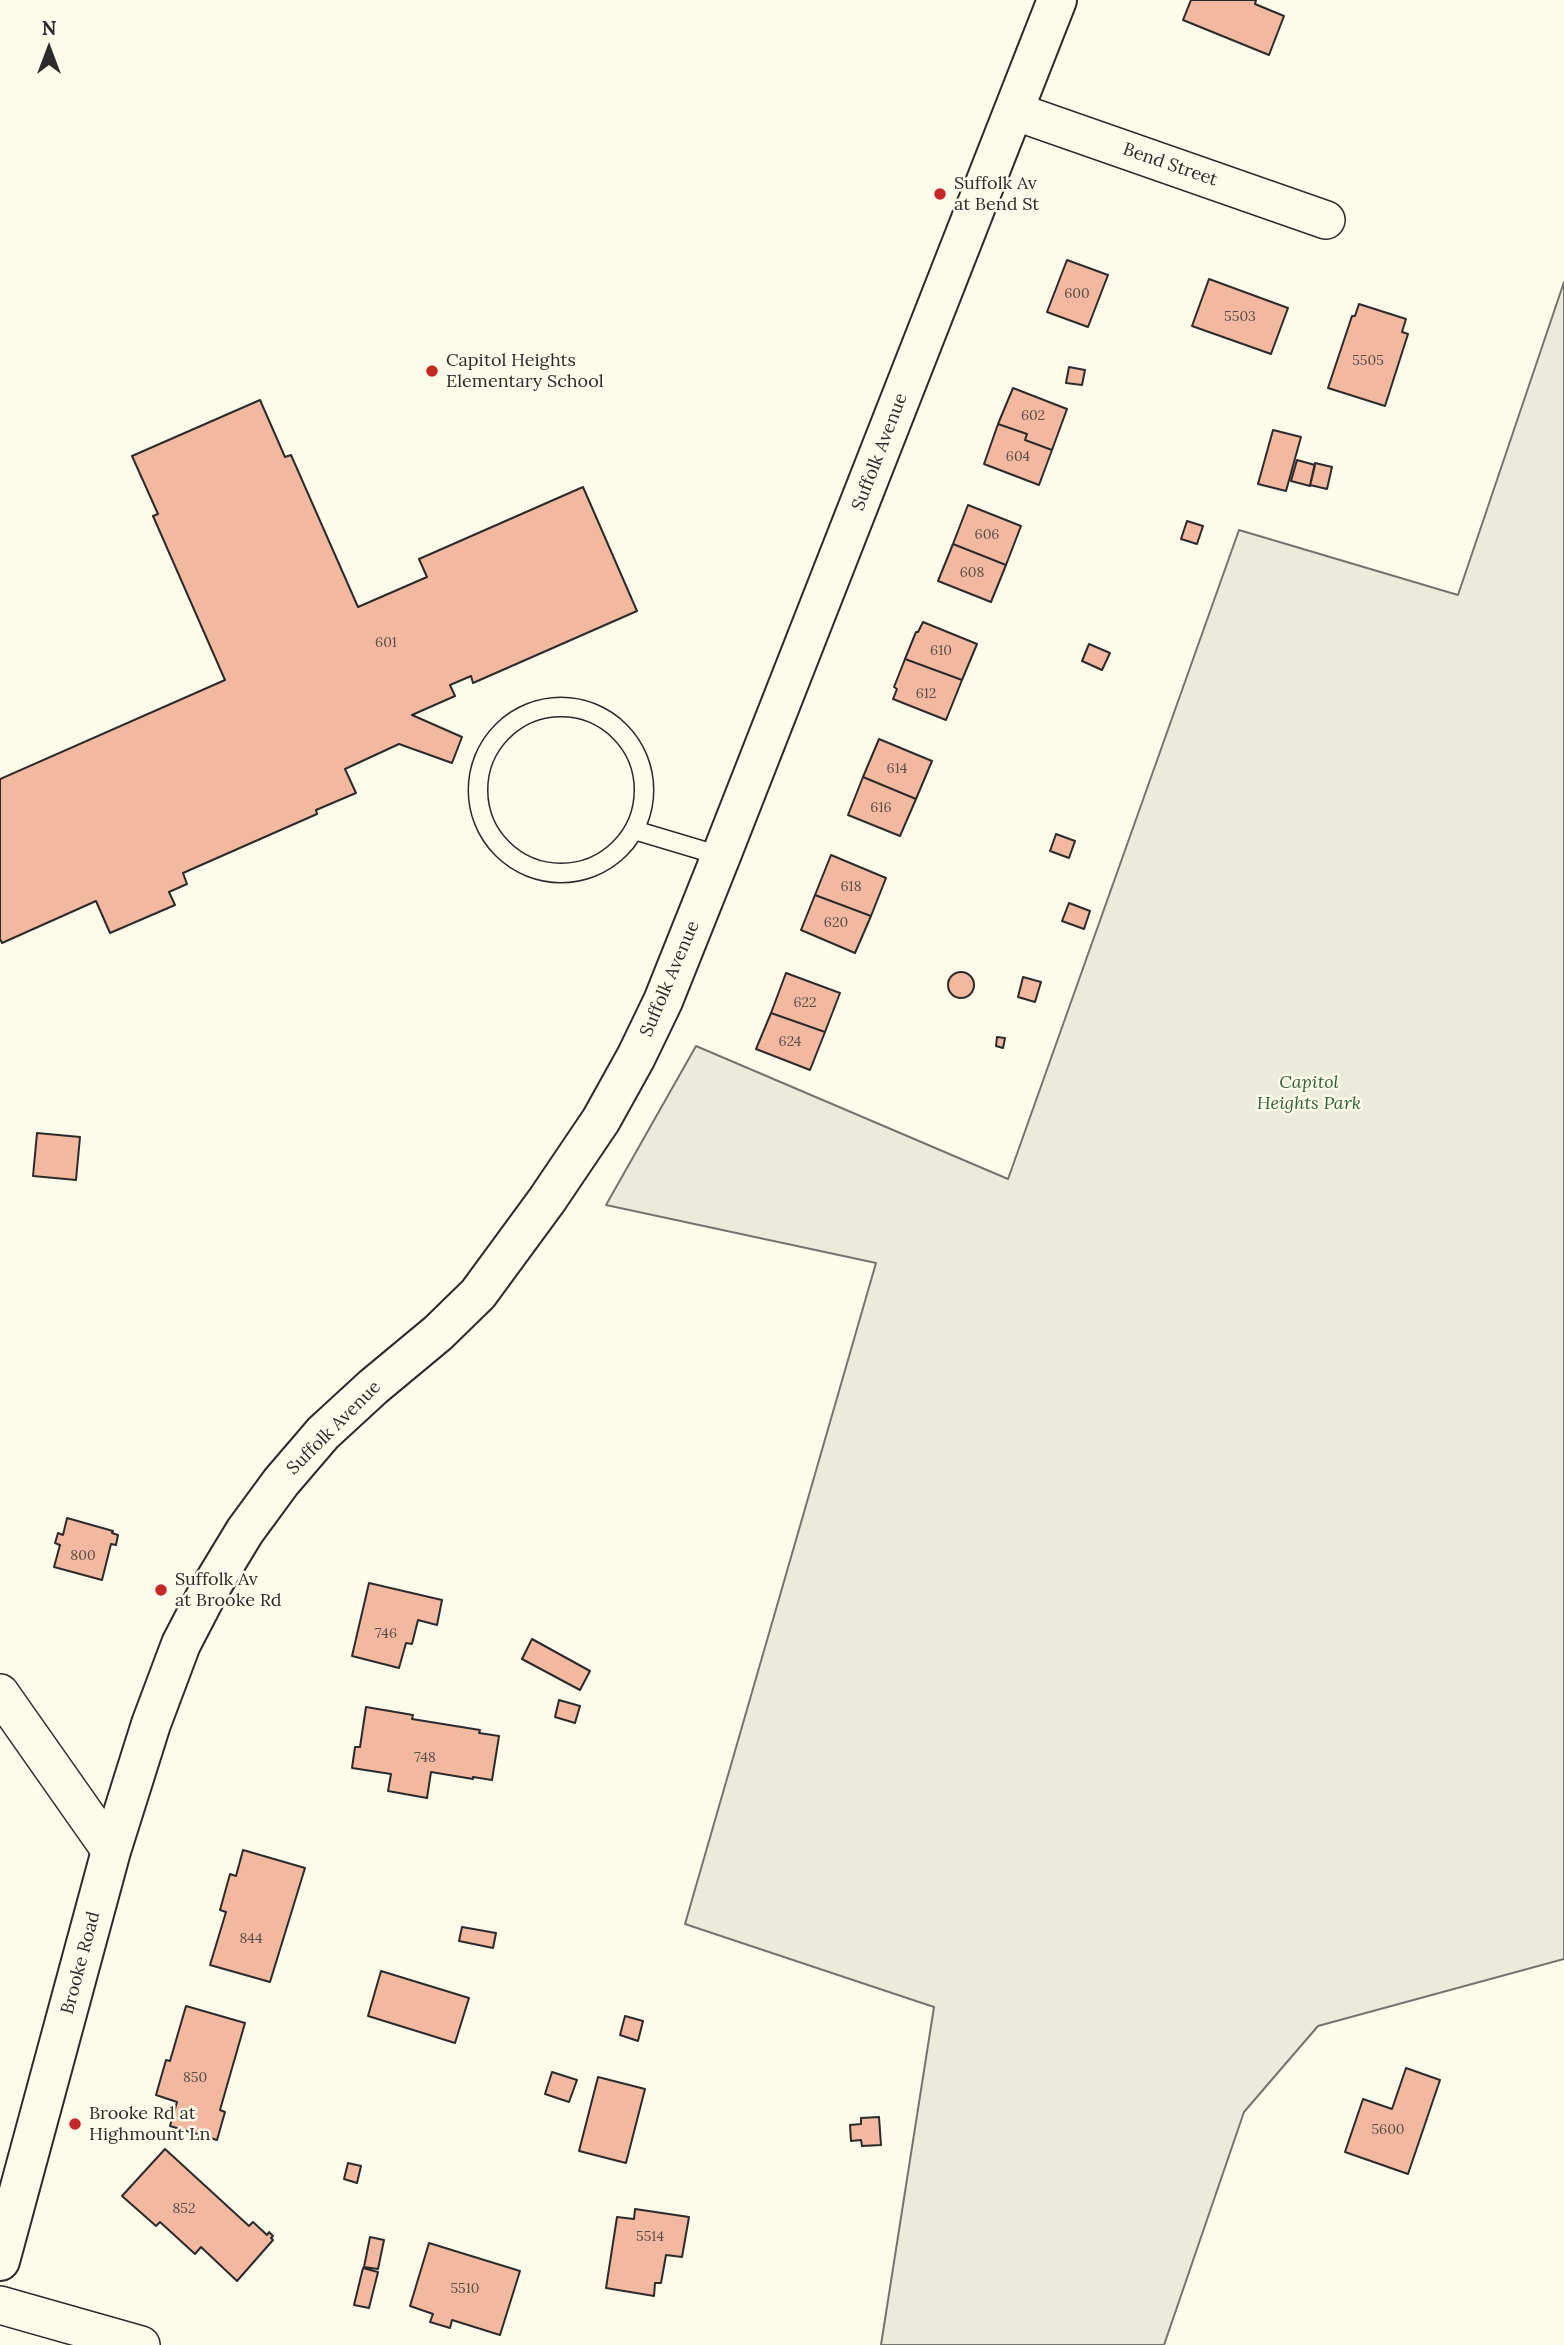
<!DOCTYPE html>
<html>
<head>
<meta charset="utf-8">
<style>
	body { margin:0 }
	#map { position:relative; width:1564px; height:2345px; overflow:hidden; background:#fdfbea; font-family:Lora,serif }
	canvas { display:block }
	.north { position:absolute; left:14px; top:14px; width:70px; height:70px; -webkit-text-stroke:5px #fdfbea; paint-order:stroke; rotate:0deg; font-size:19px; font-weight:700; line-height:28px; text-align:center; color:#2b2b2b }
	.north::after { content:''; display:block; margin:auto; width:24px; height:32px; background:#2b2b2b; clip-path:polygon(50% 0,100% 100%,50% 72%,0 100%) }
</style>
</head>
<body>
<div id="map">
<canvas width="1564" height="2345"></canvas>
<div class="north">N</div>
</div>
<script>
const ctx = document.querySelector('canvas').getContext('2d');
ctx.lineJoin = 'round';
function fill(path, color) {
  ctx.fillStyle = color;
  ctx.fill(path, 'evenodd');
}
function trace(path, color, width, dash) {
  ctx.strokeStyle = color;
  ctx.lineWidth = width;
  ctx.lineCap = dash ? 'butt' : 'round';
  ctx.setLineDash(dash || []);
  ctx.stroke(path);
}
function label(font, color, halo, rows, align = 'center') {
  ctx.font = font + ' Lora,serif';
  ctx.lineWidth = 5;
  ctx.setLineDash([]);
  ctx.textBaseline = 'middle';
  ctx.strokeStyle = halo;
  ctx.fillStyle = color;
  for (const [text, x, y, turn = 0] of rows) {
    ctx.save();
    ctx.translate(x, y);
    ctx.rotate((+turn || 0) * Math.PI / 180);
    ctx.textAlign = isNaN(turn) ? turn : align;
    if (halo) ctx.strokeText(text, 0, 0);
    ctx.fillText(text, 0, 0);
    ctx.restore();
  }
}
const green = new Path2D(`
	M1564,282V1959L1318,2026L1244,2112L1164,2345H881L934,2007L685,1924L876,1263L606,1205L696,1046L1008,1179L1239,530L1458,595Z`);
fill(green, '#ecebdb');
trace(green, '#74746e', 2);
const building = new Path2D(`
	M1191,0H1256L1255,4L1284,16L1269,55L1183,20Z
	M1067,260L1108,275L1088,327L1047,312Z
	M1209,279L1288,308L1271,354L1192,326Z
	M1359,304L1406,319L1402,332L1408,334L1385,406L1328,388L1352,316H1355Z
	M1069,367L1085,370L1082,385L1066,383Z
	M1013,388L1067,409L1052,450L1025,440L1027,434L998,424Z
	M260,400L285,457L291,455L358,607L427,577L419,559L583,487L637,611L473,683L471,676L450,685L455,696L412,715L462,737L452,763L399,744L345,769L356,793L316,810L317,814L183,873L187,884L169,892L175,905L110,933L96,901L2,943L0,939V779L225,680L153,516L158,514L132,456Z
	M998,424L1027,434L1025,440L1052,450L1039,485L984,464Z
	M1273,430L1301,437L1286,491L1258,484Z
	M1297,460L1315,465L1310,486L1291,481Z
	M1315,463L1332,467L1327,489L1310,485Z
	M968,505L1021,526L1006,565L953,544Z
	M1187,521L1203,526L1197,544L1181,539Z
	M953,544L1006,565L991,602L938,581Z
	M923,622L977,644L962,680L905,659L916,632H918Z
	M1089,644L1110,653L1102,670L1082,661Z
	M905,659L962,680L946,720L893,699L897,689L894,687Z
	M879,739L932,761L916,799L863,777Z
	M863,777L916,799L900,836L848,815Z
	M1056,834L1075,841L1069,858L1050,851Z
	M831,855L886,878L871,916L815,895Z
	M815,895L871,916L855,953L801,930Z
	M1069,903L1090,911L1084,929L1062,921Z
	M948 985a13 13 0 1 1 26 0a13 13 0 1 1-26 0Z
	M786,973L840,993L825,1032L771,1013Z
	M1023,977L1041,982L1035,1002L1018,997Z
	M771,1013L825,1032L810,1070L756,1049Z
	M997,1037L1005,1038L1003,1048L996,1046Z
	M37,1133L80,1137L76,1180L33,1176Z
	M67,1518L113,1531L112,1533L118,1535L116,1545L111,1544L102,1580L54,1567L60,1545L55,1543L58,1533L63,1535Z
	M369,1583L442,1600L437,1625L418,1620L412,1644L406,1643L399,1668L352,1656Z
	M532,1639L590,1671L580,1690L522,1659Z
	M559,1700L580,1706L575,1723L555,1717Z
	M366,1707L413,1715L412,1719L480,1730L479,1733L499,1736L492,1780L473,1777V1779L431,1772L427,1798L388,1791L391,1774L352,1768L355,1747H360Z
	M243,1850L305,1868L270,1982L210,1965L226,1912L220,1910L230,1874L236,1876Z
	M462,1927L496,1933L493,1948L459,1941Z
	M381,1971L469,1998L455,2043L368,2016Z
	M186,2006L245,2023L220,2110L225,2112L217,2140L170,2126L177,2102L156,2095L166,2060L170,2061Z
	M625,2016L643,2021L638,2041L620,2035Z
	M1406,2068L1440,2080L1408,2174L1345,2152L1363,2099L1392,2109Z
	M552,2072L577,2080L569,2102L545,2094Z
	M598,2077L645,2089L626,2163L579,2151Z
	M879,2117L881,2145L862,2146L861,2140L851,2141L850,2125L861,2124V2118Z
	M165,2149L249,2226L253,2222L267,2235L269,2232L273,2236L271,2238L273,2240L237,2281L201,2247L195,2254L160,2222L156,2226L122,2196Z
	M348,2163L361,2166L357,2183L344,2179Z
	M635,2209L689,2217L682,2257L666,2255L661,2283H655L654,2296L606,2288L617,2217L634,2219Z
	M370,2237L384,2240L378,2269L364,2267Z
	M429,2243L520,2271L500,2335L452,2320L450,2328L430,2322L433,2314L410,2306Z
	M363,2268L378,2272L369,2308L354,2305Z`);
fill(building, '#f2b8a0');
trace(building, '#2b2b2b', 2);
const service = new Path2D(`
	M478 790a83 83 0 1 1 166 0a83 83 0 1 1-166 0Z
	M634,830L721,856`);
const minor = new Path2D(`
	M1014,111L1326,220
	M0,1693L111,1851
	M0,2305L141,2345`);
const tertiary = new Path2D(`
	M0,2261L111,1851L151,1724L181,1644L208,1592L245,1531L281,1482L323,1433L373,1387L438,1333L478,1294L547,1200L601,1120L636,1057L663,1001L721,856L1057,0`);
trace(service, '#2b2b2b', 21);
trace(minor, '#2b2b2b', 40);
trace(tertiary, '#2b2b2b', 42);
trace(service, '#fdfbea', 18);
trace(minor, '#fdfbea', 37);
trace(tertiary, '#fdfbea', 38);
for (const [x, y, r, color] of [
	[940,194,7,"#c62828"],
	[432,371,7,"#c62828"],
	[161,1590,7,"#c62828"],
	[75,2124,7,"#c62828"]
]) {
  const dot = new Path2D();
  dot.arc(x, y, r, 0, 2 * Math.PI);
  ctx.fillStyle = color;
  ctx.fill(dot);
  trace(dot, '#fdfbea', 2.5);
}
label('14px', '#5d4e48', null, [
	["600",1077,294],
	["5503",1240,317],
	["5505",1368,361],
	["602",1033,416],
	["604",1018,457],
	["606",987,535],
	["608",972,573],
	["601",386,643],
	["610",941,651],
	["612",926,694],
	["614",897,769],
	["616",881,808],
	["618",851,887],
	["620",836,923],
	["622",805,1003],
	["624",790,1042],
	["800",83,1556],
	["746",386,1634],
	["748",425,1758],
	["844",251,1939],
	["850",195,2078],
	["5600",1388,2130],
	["852",184,2209],
	["5514",650,2237],
	["5510",465,2289]
]);
label('18px', '#2b2b2b', '#fdfbea', [
	["Bend Street",1170,165,19],
	["Suffolk Avenue",880,452,-69],
	["Suffolk Avenue",670,979,-67],
	["Suffolk Avenue",334,1428,-45],
	["Brooke Road",81,1963,-75]
]);
label('18px', '#2b2b2b', '#fdfbea', [
	["Suffolk Av",954,184],
	["at Bend St",954,205],
	["Capitol Heights",446,361],
	["Elementary School",446,382],
	["Suffolk Av",175,1580],
	["at Brooke Rd",175,1601],
	["Brooke Rd at",89,2114],
	["Highmount Ln",89,2135]
], 'left');
label('italic 18px', '#34623c', '#fdfbea', [
	["Capitol",1309,1083],
	["Heights Park",1309,1104]
]);
</script>
</body>
</html>
